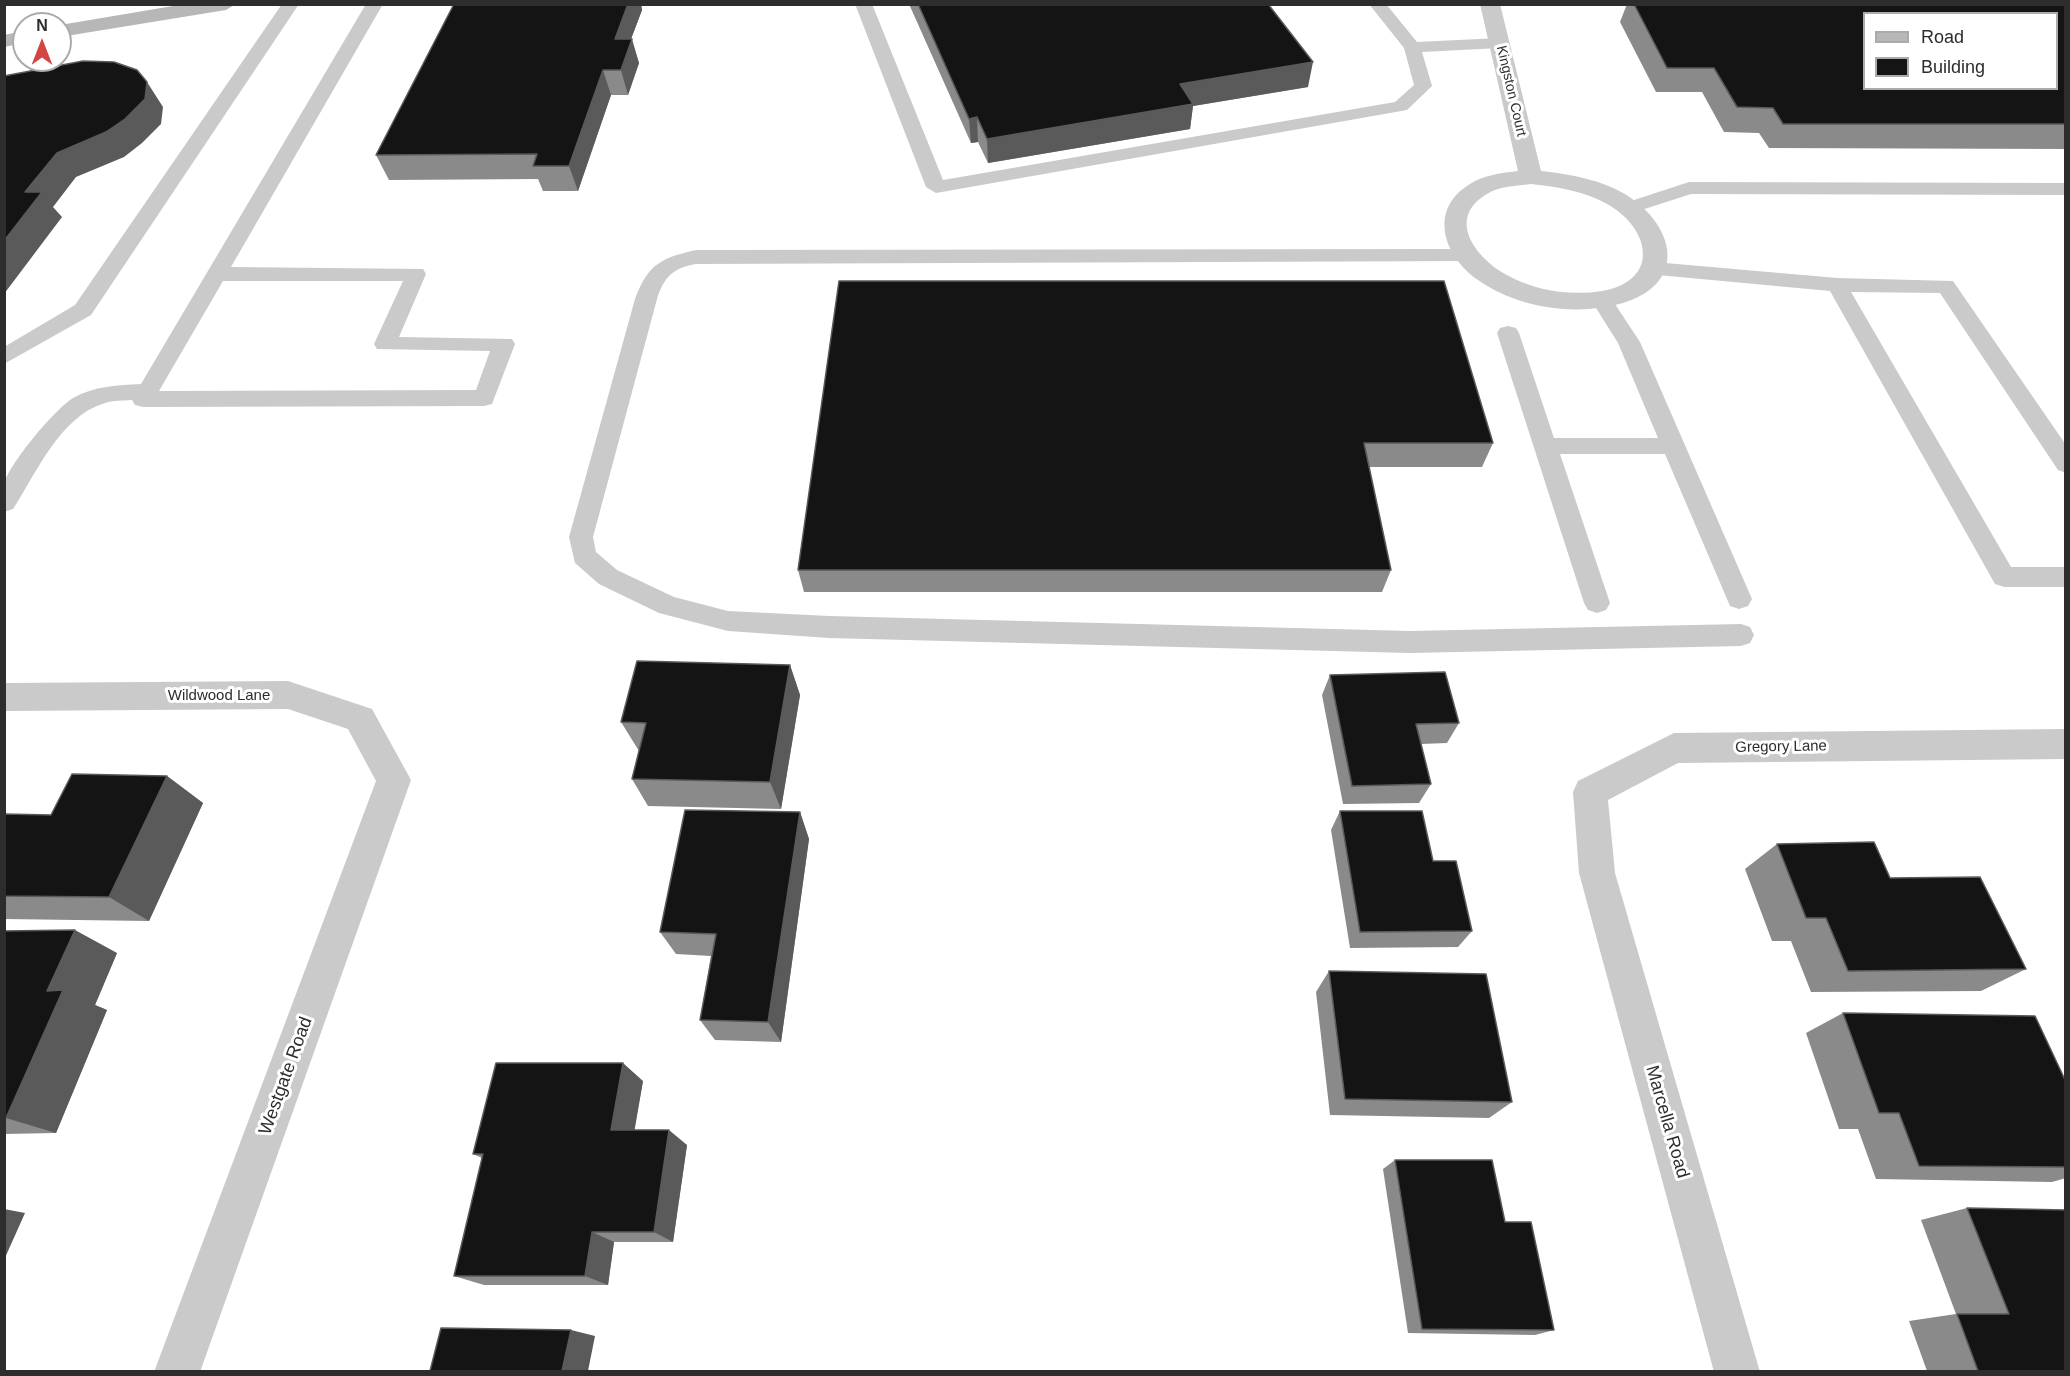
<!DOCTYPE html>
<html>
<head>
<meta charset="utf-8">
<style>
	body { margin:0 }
	#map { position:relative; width:2070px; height:1376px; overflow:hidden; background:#fff; font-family:Arial,sans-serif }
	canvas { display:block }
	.frame { position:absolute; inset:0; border:6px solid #2d2d2d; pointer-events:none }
	.legend { position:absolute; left:1863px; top:12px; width:195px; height:78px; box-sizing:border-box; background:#fff; border:2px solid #ababab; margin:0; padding:8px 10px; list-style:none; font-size:18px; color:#2d2d2d }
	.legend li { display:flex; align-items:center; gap:12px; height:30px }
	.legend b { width:30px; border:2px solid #ababab }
	.north { position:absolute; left:12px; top:12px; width:60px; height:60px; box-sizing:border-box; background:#fff; border:2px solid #ababab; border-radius:50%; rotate:0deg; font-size:16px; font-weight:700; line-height:24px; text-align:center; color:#2d2d2d }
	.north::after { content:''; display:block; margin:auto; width:21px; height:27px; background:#d14543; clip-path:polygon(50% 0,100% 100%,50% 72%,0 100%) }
</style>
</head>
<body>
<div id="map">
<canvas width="2070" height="1376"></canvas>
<div class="frame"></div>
<ul class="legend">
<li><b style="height:8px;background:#b7b7b7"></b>Road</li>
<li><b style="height:16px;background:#141414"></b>Building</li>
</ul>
<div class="north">N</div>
</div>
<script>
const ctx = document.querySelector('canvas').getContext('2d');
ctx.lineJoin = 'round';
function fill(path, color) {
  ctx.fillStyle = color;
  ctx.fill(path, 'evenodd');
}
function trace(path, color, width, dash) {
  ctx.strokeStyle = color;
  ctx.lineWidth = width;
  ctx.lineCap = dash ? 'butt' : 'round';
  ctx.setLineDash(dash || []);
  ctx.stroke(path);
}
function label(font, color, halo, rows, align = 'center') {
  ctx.font = font + ' Arial,sans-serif';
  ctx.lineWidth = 6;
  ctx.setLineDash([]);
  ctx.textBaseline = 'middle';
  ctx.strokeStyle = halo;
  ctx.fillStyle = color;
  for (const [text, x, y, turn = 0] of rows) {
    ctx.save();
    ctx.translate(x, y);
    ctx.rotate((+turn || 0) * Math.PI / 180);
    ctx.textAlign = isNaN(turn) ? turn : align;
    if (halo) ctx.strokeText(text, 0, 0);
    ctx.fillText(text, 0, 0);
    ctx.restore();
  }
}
fill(new Path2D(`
	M282,4H299L91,315L4,364V347L75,305Z
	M366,4H383L231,267L423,269L426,274L399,337L512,339L515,344L492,404L484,406L143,407L135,405L132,400C123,401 113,400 105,403C60,416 36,474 13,509L4,512C4,503 3,493 4,484C9,464 55,409 73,398C94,386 118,385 141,384ZM223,281H403L374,344L377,349L490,351L476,390L159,391Z
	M855,4H872L943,180L1395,102L1414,85L1404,48L1369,4H1386L1417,42L1500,38L1509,43L1500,48L1422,52L1432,86L1407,110L936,193L926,187Z
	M1689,182L2066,183V195L1691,194L1629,214L1622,212L1619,208L1622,204Z
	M1466,249L1473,251L1476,256L1473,261L696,264C673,268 664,277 657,299L593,537L596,552L617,570L674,597L728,611L829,616L1410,631L1741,624L1750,627L1754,635L1750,643L1741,646L1410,653L829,638L728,631L659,613L599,584L575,563L569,537L635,299C648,264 661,258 696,250Z
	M1654,262L1837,278L1953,281L2066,445V473L2058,470L1940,293L1851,292L2011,567H2066V587H2004L1995,584L1830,291L1647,274L1644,269L1647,264Z
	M1602,293L1609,295L1640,342L1752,599L1748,606L1739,609L1730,606L1665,454H1560L1610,603L1606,610L1597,613L1588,610L1584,603L1497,333L1500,328L1508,326L1516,328L1519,333L1554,438H1658L1618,343L1591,300L1595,295Z`), '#cacaca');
fill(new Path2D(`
	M1480,4H1500L1541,171C1570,174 1603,180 1628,196C1674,226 1688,281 1626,302C1579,317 1519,309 1478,280C1443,256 1428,209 1470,184C1483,175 1502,173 1518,171ZM1531,184C1558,187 1585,191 1609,205C1651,230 1660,281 1602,291C1570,296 1534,291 1505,274C1475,257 1446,218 1487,194C1500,186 1516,186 1531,184Z
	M288,681L372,709L411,780L200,1372H154L376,781L348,729L288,709L4,711V683Z
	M2066,729V759L1678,763L1608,800L1615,873L1760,1372H1714L1579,873L1573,792L1578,781L1674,733Z`), '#cacaca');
fill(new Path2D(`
	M185,4H236L226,10L60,37V25Z
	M24,31V43L4,47V35Z`), '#b7b7b7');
fill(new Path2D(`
	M454,4H641L642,10L631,39L639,63L628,95H611L578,191H543L538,179L389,180L376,155Z
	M909,4H1268L1308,87L1193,106L1190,129L988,163L978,142L971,143Z
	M1627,4H2066V149L1769,148L1759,133L1724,132L1702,92H1656L1620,22Z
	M839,281L1493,443L1482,467H1369L1391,570L1382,592H804L798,570Z
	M790,665L800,695L781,809L648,806L632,779L639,751L621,722Z
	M1330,675L1459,723L1447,743L1421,744L1431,784L1419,803L1343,804L1322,695Z
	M167,776L203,803L149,921L4,919V814L51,815Z
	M1340,811L1433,861L1472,931L1458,947L1350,948L1331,830Z
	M800,812L809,839L781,1042L715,1040L700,1020L711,956L676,954L660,932Z
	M1777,844L1890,878L2026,969L1981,991L1811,992L1791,941H1772L1745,869Z
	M4,931L117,953L95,1005L107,1010L56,1133L4,1134Z
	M1329,971L1512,1102L1489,1118L1330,1115L1316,992Z
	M1843,1013L2066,1082V1178L2052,1182L1876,1179L1858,1129H1839L1806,1033Z
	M643,1081L634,1130L687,1145L673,1242H614L608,1285H484L454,1276L482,1158L473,1154Z
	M1395,1160L1505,1222L1554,1330L1535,1335L1408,1333L1383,1169Z
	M1967,1208L2066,1371H1927L1909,1321L1956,1314L1921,1220Z`), '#8a8a8a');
fill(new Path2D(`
	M628,4H641L642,10L622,63L615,39Z
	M632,39L639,63L628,95L621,70Z
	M1313,62L1308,87L1193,106L1190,129L988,163L987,139L1180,84Z
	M603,70L611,95L578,191L569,166Z
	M147,82L163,107L161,124L142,143L124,157L76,177L53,207L62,217L4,294V241L25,192L57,153Z
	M977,117L978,142L971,143L969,119Z
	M790,665L800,695L781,809L770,782Z
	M167,776L203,803L149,921L109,897Z
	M800,812L809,839L781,1042L768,1022Z
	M75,930L117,953L95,1005L107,1010L56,1133L6,1118L47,991Z
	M623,1063L643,1081L632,1145L611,1130Z
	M669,1130L687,1145L673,1242L654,1232Z
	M4,1209L25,1213L4,1260Z
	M592,1232L614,1242L608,1285L585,1276Z
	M571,1330L595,1336L588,1371H562Z`), '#5a5a5a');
const building = new Path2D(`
	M454,4H628L615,39H632L621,70H603L569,166H533L537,154L376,155Z
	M918,4H1268L1313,62L1180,84L1193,104L987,139L977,117L969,119Z
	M1634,4H2066V124H1783L1773,108L1737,107L1714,68H1667ZM1864,14H2056V88H1864Z
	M83,61L114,62L137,70L147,82L145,99L125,119L106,132L57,153L25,192H42L4,241V76Z
	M839,281H1444L1493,443H1364L1391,570H798Z
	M637,661L790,665L770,782L632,779L646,723L621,722Z
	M1445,672L1459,723L1416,724L1431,784L1352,786L1330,675Z
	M72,774L167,776L109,897L4,896V814L51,815Z
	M685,810L800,812L768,1022L700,1020L716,934L660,932Z
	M1340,811H1422L1433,861H1456L1472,931L1360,932Z
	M1874,842L1890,878L1980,877L2026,969L1848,971L1826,918H1806L1777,844Z
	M75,930L47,991L63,990L6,1118H4V931Z
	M1329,971L1486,974L1512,1102L1345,1099Z
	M1843,1013L2035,1016L2066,1082V1167L1919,1166L1899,1113H1879Z
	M496,1063H623L611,1130H669L654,1232H592L585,1276H454L483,1154H473Z
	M1395,1160H1492L1505,1222H1531L1554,1330L1422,1329Z
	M1967,1208L2066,1210V1371H1978L1957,1314H2009Z
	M441,1328L571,1330L562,1371H430Z`);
fill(building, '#141414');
trace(building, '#5a5a5a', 1.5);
label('14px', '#2d2d2d', '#fff', [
	["Kingston Court",1511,91,77]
]);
label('15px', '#2d2d2d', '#fff', [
	["Wildwood Lane",219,696],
	["Gregory Lane",1781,747,-1]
]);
label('18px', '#2d2d2d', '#fff', [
	["Westgate Road",286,1076,-70],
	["Marcella Road",1667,1122,74]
]);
</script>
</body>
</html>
